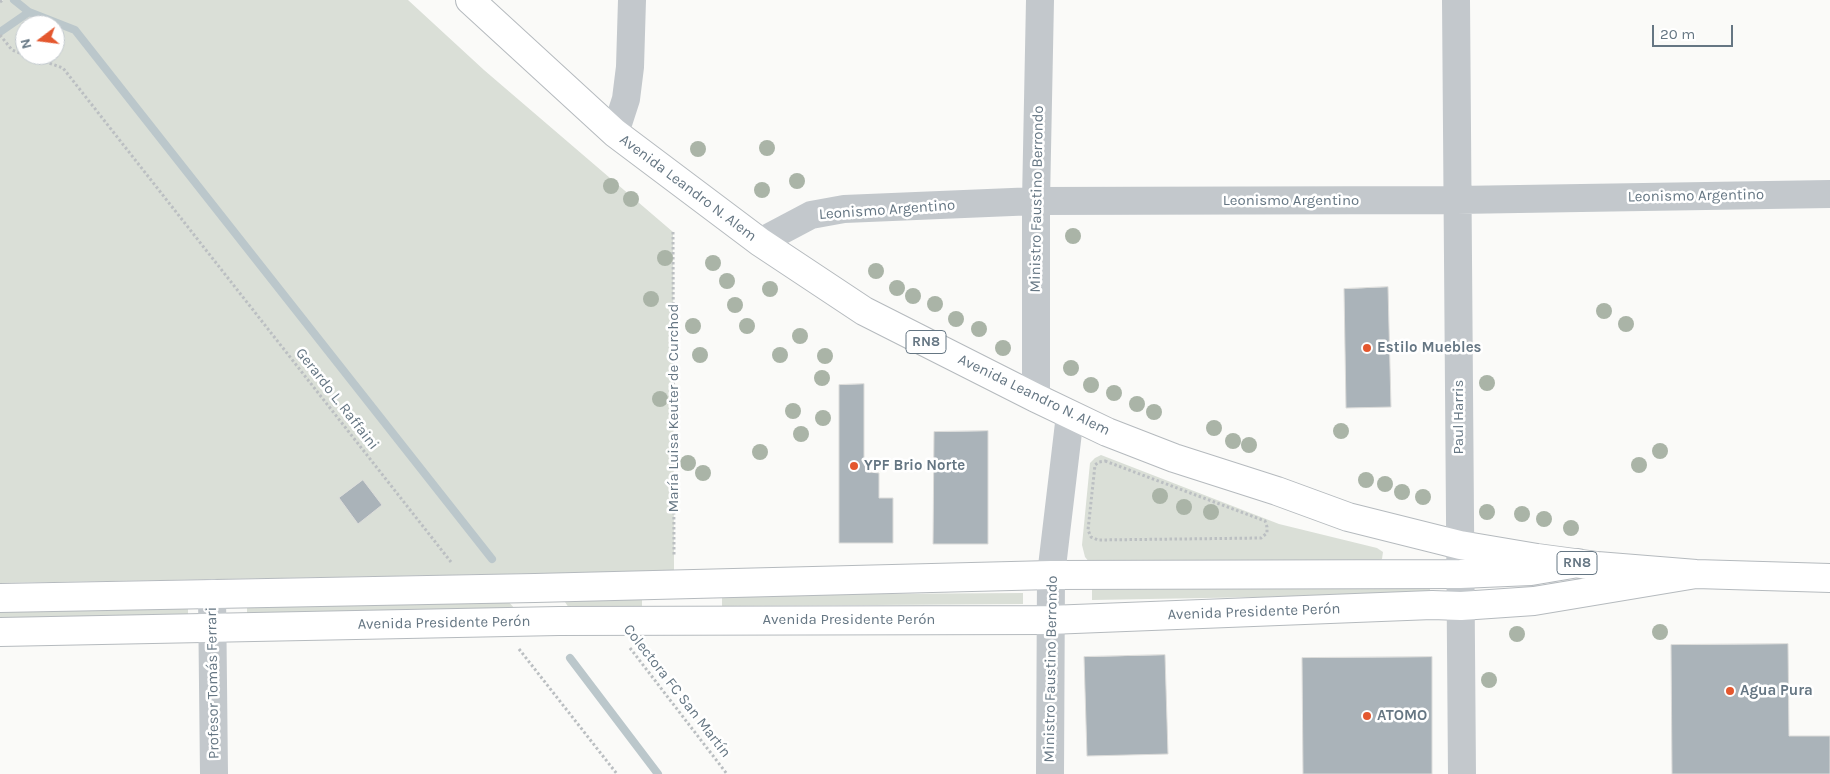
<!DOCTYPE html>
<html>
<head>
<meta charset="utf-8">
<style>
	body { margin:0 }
	#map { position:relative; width:1830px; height:774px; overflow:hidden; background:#fafaf8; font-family:Karla,sans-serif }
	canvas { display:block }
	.north { position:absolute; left:15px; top:15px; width:50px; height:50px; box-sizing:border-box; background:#fff; border:1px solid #c1c8cd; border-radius:50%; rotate:255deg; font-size:14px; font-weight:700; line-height:20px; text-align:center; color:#657683 }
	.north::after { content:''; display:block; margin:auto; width:18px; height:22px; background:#e4572e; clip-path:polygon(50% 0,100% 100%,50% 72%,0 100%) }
	.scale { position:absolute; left:1652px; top:25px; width:81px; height:22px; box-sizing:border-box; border:2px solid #657683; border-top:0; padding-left:6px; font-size:15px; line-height:18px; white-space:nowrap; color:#657683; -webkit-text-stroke:4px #fff; paint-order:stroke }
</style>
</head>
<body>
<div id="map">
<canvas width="1830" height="774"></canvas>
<div class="north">N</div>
<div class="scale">20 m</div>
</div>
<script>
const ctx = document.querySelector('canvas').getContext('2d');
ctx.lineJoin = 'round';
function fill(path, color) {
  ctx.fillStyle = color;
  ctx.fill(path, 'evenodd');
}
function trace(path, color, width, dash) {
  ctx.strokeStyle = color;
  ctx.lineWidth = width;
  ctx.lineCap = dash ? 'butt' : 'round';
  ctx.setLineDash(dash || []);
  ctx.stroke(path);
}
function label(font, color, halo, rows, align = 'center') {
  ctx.font = font + ' Karla,sans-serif';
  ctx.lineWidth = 5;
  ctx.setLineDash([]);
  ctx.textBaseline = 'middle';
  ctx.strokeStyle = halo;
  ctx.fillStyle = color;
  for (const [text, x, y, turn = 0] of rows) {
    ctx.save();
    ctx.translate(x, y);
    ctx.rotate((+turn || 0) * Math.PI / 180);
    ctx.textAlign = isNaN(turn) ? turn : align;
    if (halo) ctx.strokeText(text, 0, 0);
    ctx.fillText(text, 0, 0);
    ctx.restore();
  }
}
fill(new Path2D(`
	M3,0H408L484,70L673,232L674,571L0,583V2ZM25,25H55V55H25Z
	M1101,455L1279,524L1377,548L1383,552L1382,559L1374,562L1091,564L1085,557L1082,545L1090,463L1095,458Z
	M1430,583V594L1092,600V589Z
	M1023,593V604L722,606V595Z
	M642,597V606L569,608L563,599Z
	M507,600L516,610L247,615V605Z
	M188,604V614L0,619V610Z`), '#dadfd7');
trace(new Path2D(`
	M14,0L29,12L75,30L492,559
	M0,32L29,12
	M570,658L658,774`), '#bbc7cb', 8);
const building = new Path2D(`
	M1388,287L1391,407L1346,408L1344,289Z
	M864,384V460H869V472L879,473V498H893V543H839V385Z
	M988,431V544H933L934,432Z
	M363,480L382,505L358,524L339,498Z
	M1788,644L1789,736H1830V774H1672L1671,645Z
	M1165,655L1168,754L1087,756L1084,657Z
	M1432,657V774H1303L1302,658Z`);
fill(building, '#aab3b9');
trace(building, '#dcdcda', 1);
const major = new Path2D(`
	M470,0L615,133L760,242L864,311L1036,398L1107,432L1174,458L1277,491L1348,517L1460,545L1537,558L1597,566L1696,574L1830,578
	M0,598L535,588L1051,575L1460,574L1531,571L1578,563
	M0,632L559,621L1049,620L1432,605L1461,606L1534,601L1696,574`);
trace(major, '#b5babe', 30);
trace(new Path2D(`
	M0,2L3,0
	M0,35L12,50L25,55
	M26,55L63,68L451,562
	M673,232L674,557
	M1105,461L1265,521L1267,527V533L1261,538L1098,540L1091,537L1088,530L1095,465L1099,462Z
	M630,648L727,774
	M519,649L617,774`), '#bbbfc2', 3, [2.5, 2.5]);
trace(new Path2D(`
	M1456,0L1462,774
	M615,133L626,99L630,67L632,0
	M760,242L811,215L844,209L1036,201L1457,200L1830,194
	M1036,398V201L1040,0
	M212,593L214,774
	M1050,774L1051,575L1070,415`), '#c3c8cc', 28);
trace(major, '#fff', 28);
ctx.fillStyle = '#aab4a7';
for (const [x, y] of [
	[767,148],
	[698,149],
	[797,181],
	[611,186],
	[762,190],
	[631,199],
	[1073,236],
	[665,258],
	[713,263],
	[876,271],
	[727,281],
	[897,288],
	[770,289],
	[913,296],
	[651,299],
	[935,304],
	[735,305],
	[1604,311],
	[956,319],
	[1626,324],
	[693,326],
	[747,326],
	[979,329],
	[800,336],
	[1003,348],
	[700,355],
	[780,355],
	[825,356],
	[1071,368],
	[822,378],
	[1487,383],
	[1091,385],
	[1114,393],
	[660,399],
	[1137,404],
	[793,411],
	[1154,412],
	[823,418],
	[1214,428],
	[1341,431],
	[801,434],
	[1233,441],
	[1249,445],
	[1660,451],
	[760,452],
	[688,463],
	[1639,465],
	[703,473],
	[1366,480],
	[1385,484],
	[1402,492],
	[1160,496],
	[1423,497],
	[1184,507],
	[1211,512],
	[1487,512],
	[1522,514],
	[1544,519],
	[1571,528],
	[1660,632],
	[1517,634],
	[1489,680]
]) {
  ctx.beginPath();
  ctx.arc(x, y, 8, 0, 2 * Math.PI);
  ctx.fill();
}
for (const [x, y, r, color] of [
	[1367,348,5,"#e4572e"],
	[854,466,5,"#e4572e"],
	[1730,691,5,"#e4572e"],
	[1367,716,5,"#e4572e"]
]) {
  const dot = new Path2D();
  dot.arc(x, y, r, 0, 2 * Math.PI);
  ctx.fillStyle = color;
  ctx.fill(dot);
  trace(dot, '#fff', 2);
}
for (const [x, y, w] of [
	[926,342,40],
	[1577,563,40]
]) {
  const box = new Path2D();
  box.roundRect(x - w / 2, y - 11.5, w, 23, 4);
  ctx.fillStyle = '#fff';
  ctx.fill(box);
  trace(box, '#657683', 1);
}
label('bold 14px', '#657683', null, [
	["RN8",926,342],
	["RN8",1577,563]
]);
label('15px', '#657683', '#fff', [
	["Avenida Leandro N. Alem",688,188,37],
	["Leonismo Argentino",1696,196,-1],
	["Ministro Faustino Berrondo",1037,199,-89],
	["Leonismo Argentino",1291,201],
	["Leonismo Argentino",887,210,-4],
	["Avenida Leandro N. Alem",1034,395,26],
	["Gerardo L. Raffaini",337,399,52],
	["María Luisa Keuter de Curchod",674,408,-90],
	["Paul Harris",1459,417,-90],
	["Avenida Presidente Perón",1254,612,-2],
	["Avenida Presidente Perón",849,620],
	["Avenida Presidente Perón",444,623,-1],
	["Ministro Faustino Berrondo",1051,669,-89],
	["Profesor Tomás Ferrari",213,683,-91],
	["Colectora FC San Martín",677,691,52]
]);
label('bold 15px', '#657683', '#fff', [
	["Estilo Muebles",1377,348],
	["YPF Brio Norte",864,466],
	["Agua Pura",1740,691],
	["ATOMO",1377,716]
], 'left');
</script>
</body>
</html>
